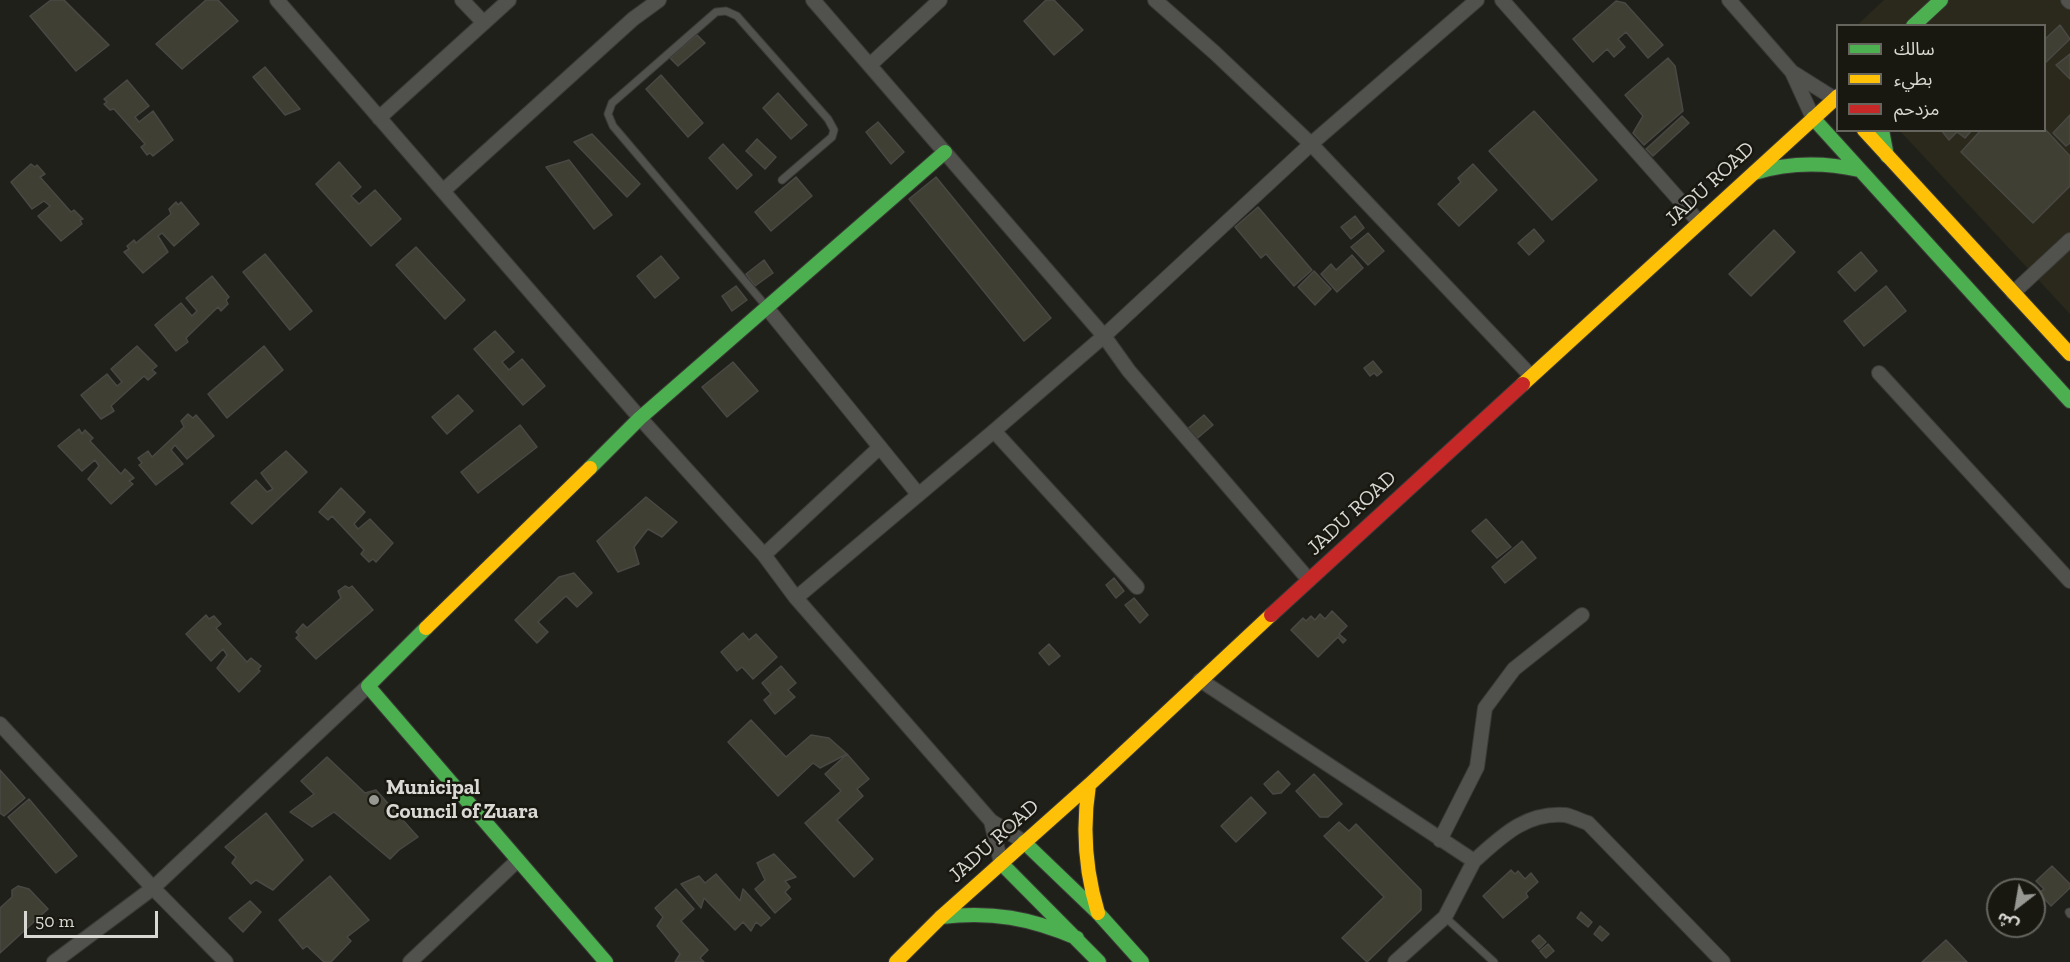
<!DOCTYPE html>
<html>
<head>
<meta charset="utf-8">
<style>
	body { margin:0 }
	#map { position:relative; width:2070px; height:962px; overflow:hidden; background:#20201b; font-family:"Zilla Slab","Noto Sans Arabic",serif }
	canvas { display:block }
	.legend { position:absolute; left:1836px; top:24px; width:210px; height:108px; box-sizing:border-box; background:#181810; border:2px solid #65655e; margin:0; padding:8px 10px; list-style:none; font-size:18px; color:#d9d8d3 }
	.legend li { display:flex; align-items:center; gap:12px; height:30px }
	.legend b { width:30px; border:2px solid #65655e }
	.north { position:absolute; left:1986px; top:878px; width:60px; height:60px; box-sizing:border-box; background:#181810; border:2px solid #65655e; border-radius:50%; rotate:211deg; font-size:16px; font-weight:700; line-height:24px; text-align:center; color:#d9d8d3 }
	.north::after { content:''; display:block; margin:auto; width:21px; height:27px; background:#989893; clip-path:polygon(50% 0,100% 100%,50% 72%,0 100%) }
	.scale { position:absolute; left:24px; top:911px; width:134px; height:27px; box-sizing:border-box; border:3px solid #d9d8d3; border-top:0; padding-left:8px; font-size:18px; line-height:21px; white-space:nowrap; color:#d9d8d3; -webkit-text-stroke:4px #181810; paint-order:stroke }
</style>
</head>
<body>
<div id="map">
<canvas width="2070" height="962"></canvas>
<ul class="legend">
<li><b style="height:8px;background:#4caf50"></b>سالك</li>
<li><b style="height:8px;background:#ffc107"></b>بطيء</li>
<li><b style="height:8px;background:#c62828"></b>مزدحم</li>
</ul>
<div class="north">ش</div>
<div class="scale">50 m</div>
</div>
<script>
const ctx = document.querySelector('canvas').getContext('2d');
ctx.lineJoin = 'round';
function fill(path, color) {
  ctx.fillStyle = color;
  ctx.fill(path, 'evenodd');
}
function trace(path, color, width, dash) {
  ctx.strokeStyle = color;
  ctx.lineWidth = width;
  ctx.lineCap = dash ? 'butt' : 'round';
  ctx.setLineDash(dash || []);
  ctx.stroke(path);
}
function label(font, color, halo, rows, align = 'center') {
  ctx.font = font + ' "Zilla Slab",serif';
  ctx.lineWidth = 5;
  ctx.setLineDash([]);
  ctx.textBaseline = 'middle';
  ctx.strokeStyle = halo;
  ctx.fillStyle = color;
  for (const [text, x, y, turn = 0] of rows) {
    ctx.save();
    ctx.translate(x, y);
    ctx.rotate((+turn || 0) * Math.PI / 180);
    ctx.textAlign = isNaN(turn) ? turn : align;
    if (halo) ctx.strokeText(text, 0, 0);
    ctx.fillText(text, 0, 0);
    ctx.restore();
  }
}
fill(new Path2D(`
	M1884,0H2070V314L1900,131L2044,130V26H1856Z`), '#2a291c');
const building = new Path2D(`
	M51,0H64L109,45L76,71L30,16Z
	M206,0H218L238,21L182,69L156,44Z
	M1046,0H1054L1083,30L1054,55L1024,21Z
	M1616,1L1625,3L1663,45L1648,58L1626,32L1618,39L1625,47L1614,57L1607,49L1593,62L1573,39Z
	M2060,25L2070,39L2044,64V40Z
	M697,35L705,43L678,66L670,58Z
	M2070,54V79L2056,65Z
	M1668,58L1675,66L1683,111L1644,145L1633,133L1643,116L1625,95Z
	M265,67L300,109L285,115L253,77Z
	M661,75L703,123L688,137L646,89Z
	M127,80L149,106L135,117L139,122L153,111L173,140L153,156L150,153L147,155L141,147L145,144L114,109L110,110L104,104L107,102L104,99Z
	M778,93L807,125L791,139L763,108Z
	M1534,111L1597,180L1552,220L1489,151Z
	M2070,115V143L2066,146L2053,133Z
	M1682,116L1689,123L1653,156L1646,149Z
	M878,122L904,152L891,164L866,132Z
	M2044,128L2070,156V186L2033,223L1961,152L1981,130H2044Z
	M1941,130H1972L1965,138L1957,132L1949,140Z
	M592,134L640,184L627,197L574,142Z
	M757,139L776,157L765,169L746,151Z
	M723,144L752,175L737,189L709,158Z
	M569,160L612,215L594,229L546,167Z
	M339,162L361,187L351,196L359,204L375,190L401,219L371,246L316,184Z
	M31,164L35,167L37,165L45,174L40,177L71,212L74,210L83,219L80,220L82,224L61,241L38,216L50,206L44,201L32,209L11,182Z
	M1473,164L1497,190L1459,226L1438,204L1461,182L1458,178Z
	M796,177L812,196L771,231L755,212Z
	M936,177L1051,318L1024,341L909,199Z
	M176,202L178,205L181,202L199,224L174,246L162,233L158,236L168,252L143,273L124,252L129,249L127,246L134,240L136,243L171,214L169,209Z
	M1258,207L1312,270L1294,286L1266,254L1261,258L1235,227Z
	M1355,216L1364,228L1351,239L1341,227Z
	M1534,229L1544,241L1529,255L1518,243Z
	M1774,230L1795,252L1751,296L1729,274Z
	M1368,233L1384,251L1368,265L1351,247Z
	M416,247L465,300L445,319L396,265Z
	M1861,252L1877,271L1855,291L1838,272Z
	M265,254L312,311L290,330L243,272Z
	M1352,255L1363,268L1337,292L1321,274L1331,264L1336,270Z
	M661,256L679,278L655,298L637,276Z
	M764,260L773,273L755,286L746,274Z
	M1314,271L1331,289L1315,305L1298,287Z
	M212,276L229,297L226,300L228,304L221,311L218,307L186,338L188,342L176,351L155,325L181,303L192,316L197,311L186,298Z
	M736,286L747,300L732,311L722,296Z
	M1886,286L1906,311L1864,346L1844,321Z
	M495,331L514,352L502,362L509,370L522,359L545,386L523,405L474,349Z
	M137,346L157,366L152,370L156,373L148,380L144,376L111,406L114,411L101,419L81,395L107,374L117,386L122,382L111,369Z
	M264,346L283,370L227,418L208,394Z
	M1373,361L1382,372L1377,376L1374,373L1370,376L1364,368Z
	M733,362L758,391L727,417L702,387Z
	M458,395L473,411L447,434L432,417Z
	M188,414L193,418L196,415L214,436L187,459L175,445L171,450L183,464L156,485L139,465L142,463L138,458L148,451L152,457L184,427L181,421Z
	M1204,415L1213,425L1194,441L1185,431Z
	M520,425L537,447L478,493L461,472Z
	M79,429L82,434L85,430L93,438L90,441L121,474L125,469L134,478L129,481L133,484L111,504L88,479L99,466L95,460L82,471L58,446Z
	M286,451L307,472L252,524L231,503L256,480L267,492L273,489L261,473Z
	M341,488L365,512L354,524L358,529L370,519L393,543L376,562L373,559L369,562L361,554L364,550L332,516L328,520L319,512Z
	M646,497L677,522L662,537L648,529L634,547L639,564L618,572L597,541Z
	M1486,519L1511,547L1497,558L1472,531Z
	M1522,541L1536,558L1505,583L1492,567Z
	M574,573L592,593L577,607L566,596L538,622L548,632L537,643L515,620L559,577Z
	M1114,578L1124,591L1116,598L1106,585Z
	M345,586L349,588L352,586L373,610L316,659L296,638L299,635L296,632L303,624L307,628L341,598L338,591Z
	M1134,598L1148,615L1140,623L1125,605Z
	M1332,611L1347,626L1339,634L1346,640L1343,643L1338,637L1318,657L1291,630L1303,618L1306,621L1311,616L1315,620L1320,614L1325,619Z
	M206,615L209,619L214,616L221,624L216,628L247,662L251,658L261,666L258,669L260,671L239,692L217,668L227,655L223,649L211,661L186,634Z
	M743,633L749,640L756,634L777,657L753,679L742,667L737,671L721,652Z
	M1049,644L1060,656L1049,665L1039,653Z
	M781,666L796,683L788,690L795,697L775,714L764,700L771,694L762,683Z
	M751,720L786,757L811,735L829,738L847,754L820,768L813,763L778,796L728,742Z
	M847,754L869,779L857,789L863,796L837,820L873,859L854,877L805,823L841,791L825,774Z
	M327,757L365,793L376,790L418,837L399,850L390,859L334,812L312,827L290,812L314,794L301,781Z
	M0,770L25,798L4,816L0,813Z
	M1278,771L1290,784L1281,793L1273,794L1264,784Z
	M1314,774L1342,804L1328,817H1320L1296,791Z
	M1251,797L1266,813L1236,842L1221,826Z
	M29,799L77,856L56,873L8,817Z
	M266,813L303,860L273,890L256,880L251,884L232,863L236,857L225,847Z
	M1339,822L1349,831L1356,824L1421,890V910L1367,962L1342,938L1384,897L1324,836Z
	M774,854L796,877L785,881L790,887L785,892L791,899L775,913L755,889L765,880L757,863Z
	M2052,866L2070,884V888L2051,906L2039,893L2044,889L2036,881Z
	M1511,870L1515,874L1518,871L1525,879L1531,873L1538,882L1526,893L1528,897L1503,918L1483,896Z
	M716,874L740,901L743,889L770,918L761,926L756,922L751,931L743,922L735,930L704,898L701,908L681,884L699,876L705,883Z
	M330,876L369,920L347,937L351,941L331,962H324L307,946L303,949L279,920Z
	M18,886L29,889L48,909L0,953V908L12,897V890Z
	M676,889L694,909L681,921L708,950L700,958L704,962H675L680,954L657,926L663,917L655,908Z
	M250,901L261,912L243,932L229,918Z
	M1581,912L1592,922L1588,927L1577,918Z
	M1600,926L1609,934L1602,941L1594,934Z
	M1539,935L1546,942L1539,949L1532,941Z
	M1946,940L1967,962H1922Z
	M1548,944L1554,951L1546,958L1540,951Z`);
fill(building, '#403f33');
trace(building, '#494844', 1.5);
const lane = new Path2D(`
	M766,306L613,126L608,114L612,103L716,12L726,11L737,16L828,119L834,130L832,137L782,180
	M2069,912L2070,914
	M1445,917L1494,962`);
const street = new Path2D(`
	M277,0L640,418L764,555L796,598L991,821L1024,842
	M462,0L484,23
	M813,0L1104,336L1129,371L1309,580
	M1155,0L1215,53L1311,144L1531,376
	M1502,0L1699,222
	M1729,0L1792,72L1835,99
	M2068,0L2070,2
	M871,64L940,0
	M1792,72L1813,118
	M379,118L509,0
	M443,191L633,19L659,0
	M2013,293L2070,240
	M767,308L918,494
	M1879,373L2070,581
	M994,431L1137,587
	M764,555L880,447
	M796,598L994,431L1104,336L1311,144L1477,0
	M1200,680L1474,861C1501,837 1525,812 1565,815C1572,816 1581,821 1588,823L1723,962
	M0,724L153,888L226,962
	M991,821L1001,863
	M1440,840L1477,767L1485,708L1514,669L1582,615
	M54,962L153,888L368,686
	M410,962L518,860
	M1395,962L1445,917L1474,861`);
const fast = new Path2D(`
	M1913,26L1941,0
	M1813,118L2070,401
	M1882,130L1887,156
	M1754,173C1790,162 1823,162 1859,170
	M590,468L640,418L945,152
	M426,628L368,686L606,962
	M1024,842L1098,913L1142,962
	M1001,863L1099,962
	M941,917C992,911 1030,918 1077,938`);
const slow = new Path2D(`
	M1864,130L2070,354
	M1523,384L1838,96
	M426,628L590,468
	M1089,785C1082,829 1085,870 1098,913
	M896,962L941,917L1089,785L1271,615`);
const jam = new Path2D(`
	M1271,615L1523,384`);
trace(lane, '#3b3a37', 9);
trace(street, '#3b3a37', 16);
trace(fast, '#3b3a37', 16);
trace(slow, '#3b3a37', 16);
trace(jam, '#3b3a37', 16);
trace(lane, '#51514d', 7);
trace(street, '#51514d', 14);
trace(fast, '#4caf50', 14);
trace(slow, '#ffc107', 14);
trace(jam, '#c62828', 14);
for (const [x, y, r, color] of [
	[374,800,6,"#989893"]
]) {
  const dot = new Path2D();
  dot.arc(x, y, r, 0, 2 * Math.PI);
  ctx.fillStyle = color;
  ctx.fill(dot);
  trace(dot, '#181810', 2);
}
label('21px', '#d9d8d3', '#181810', [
	["JADU ROAD",1710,184,-43],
	["JADU ROAD",1352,513,-43],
	["JADU ROAD",994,841,-42]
]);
label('bold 21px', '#d9d8d3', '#181810', [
	["Municipal",386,788],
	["Council of Zuara",386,812]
], 'left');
</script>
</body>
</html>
